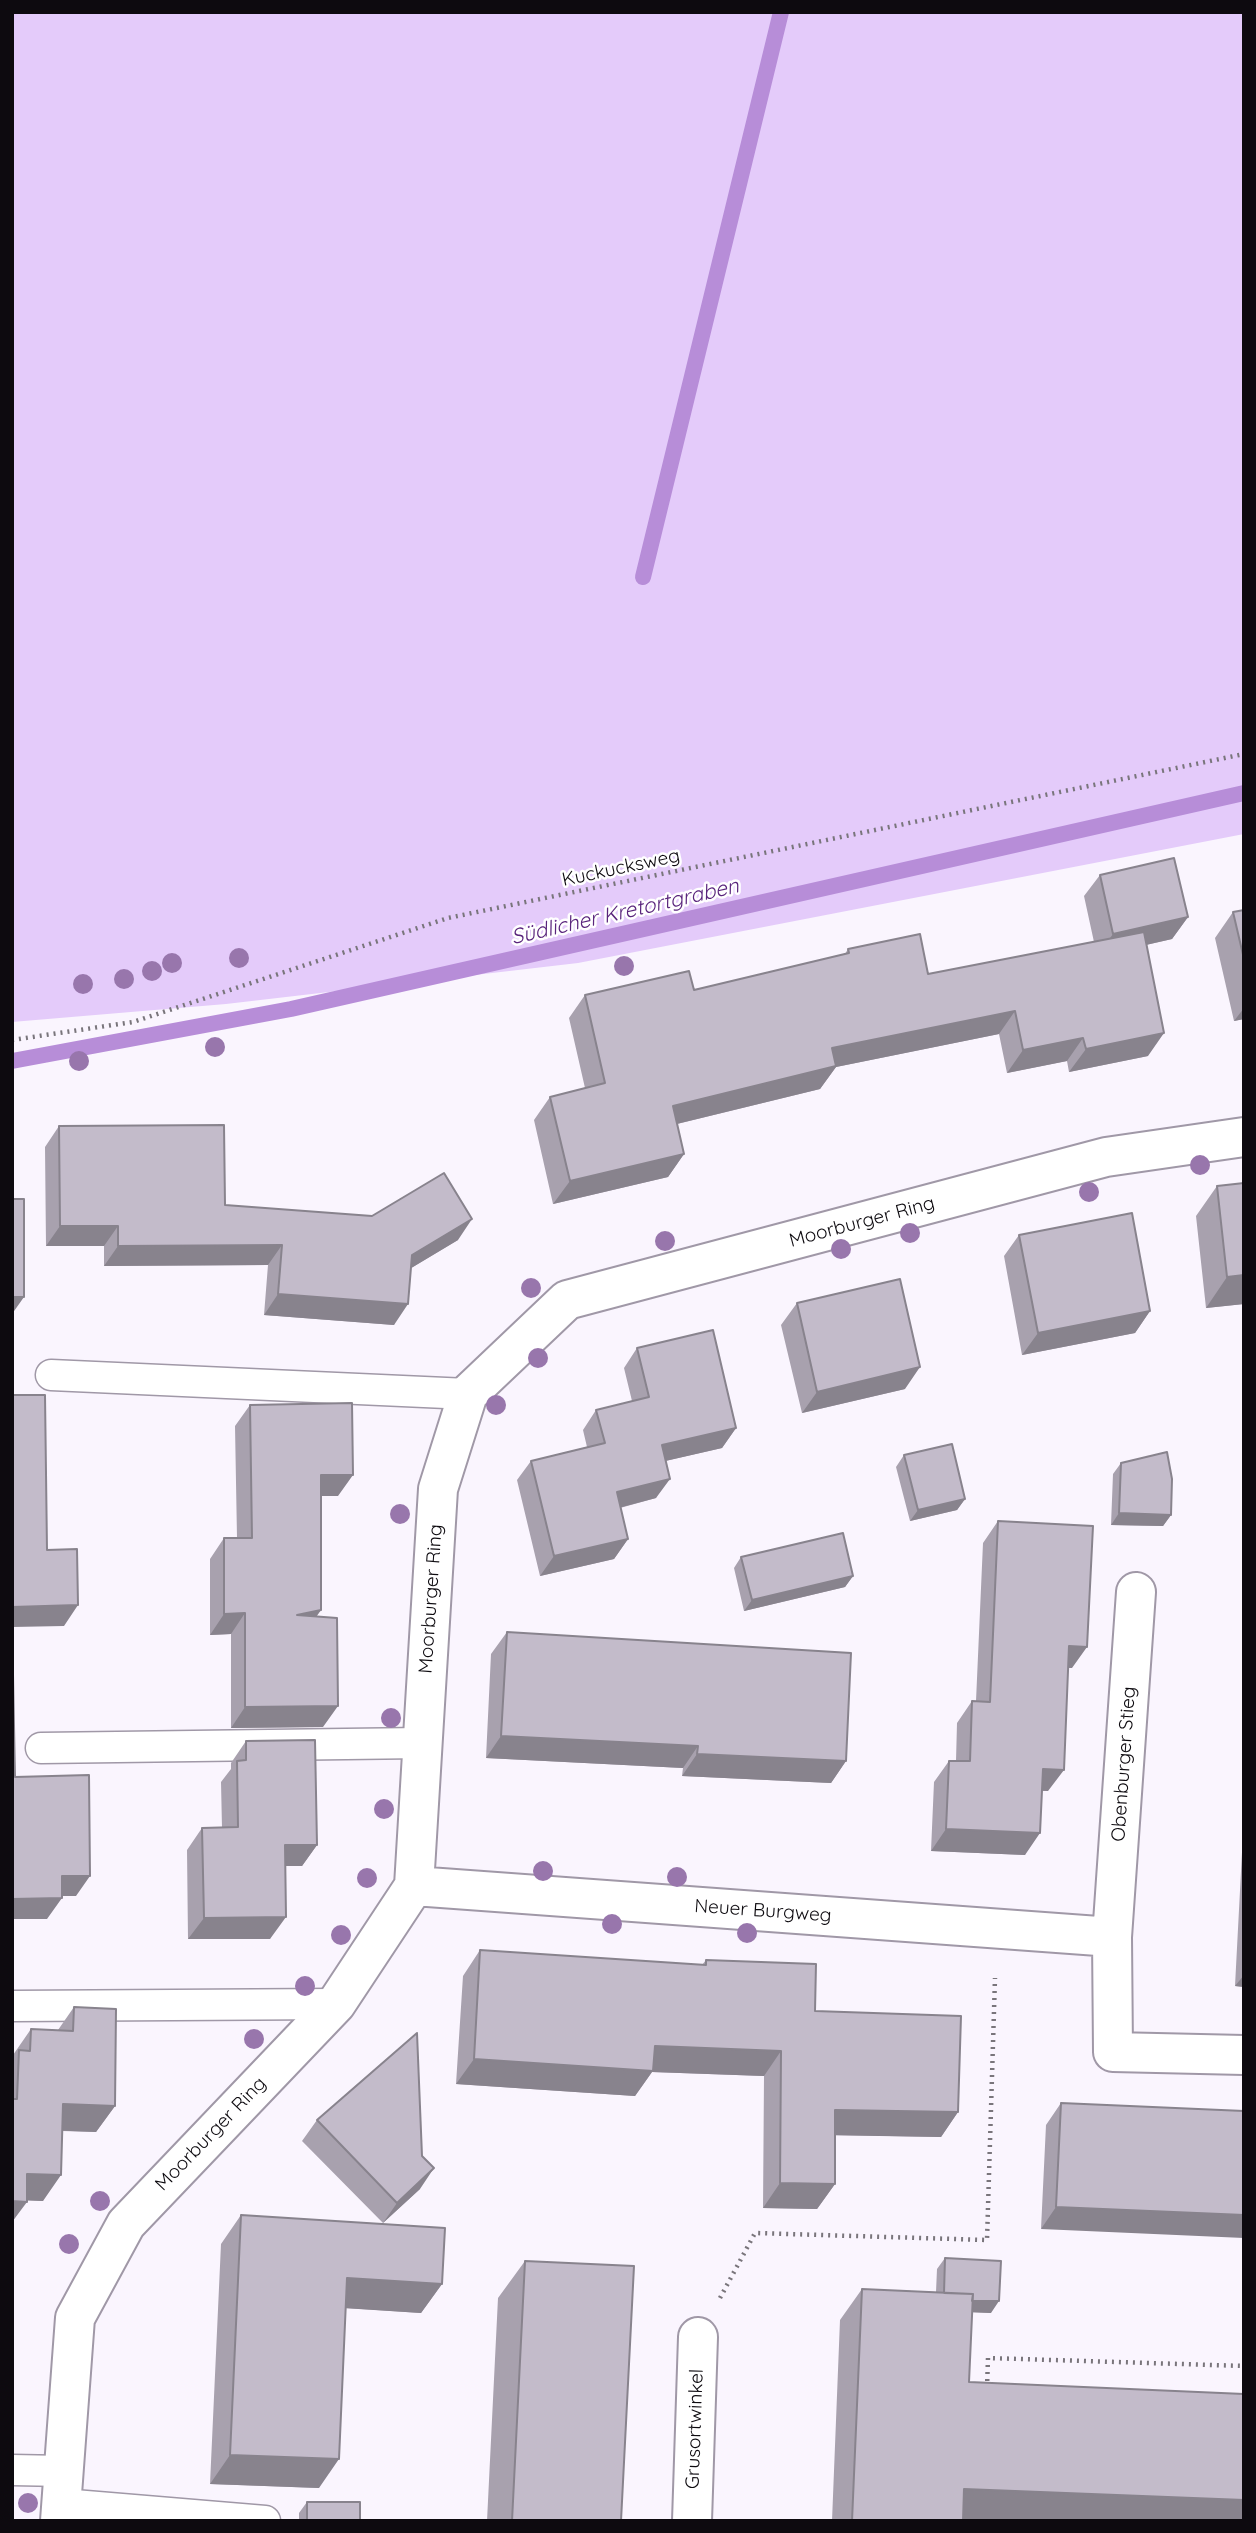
<!DOCTYPE html>
<html>
<head>
<meta charset="utf-8">
<style>
	body { margin:0 }
	#map { position:relative; width:1256px; height:2533px; overflow:hidden; background:#faf5fe; font-family:Quicksand,sans-serif }
	canvas { display:block }
	.frame { position:absolute; inset:0; border:14px solid #0d0a0f; pointer-events:none }
</style>
</head>
<body>
<div id="map">
<canvas width="1256" height="2533"></canvas>
<div class="frame"></div>
</div>
<script>
const ctx = document.querySelector('canvas').getContext('2d');
ctx.lineJoin = 'round';
function fill(path, color) {
  ctx.fillStyle = color;
  ctx.fill(path, 'evenodd');
}
function trace(path, color, width, dash) {
  ctx.strokeStyle = color;
  ctx.lineWidth = width;
  ctx.lineCap = dash ? 'butt' : 'round';
  ctx.setLineDash(dash || []);
  ctx.stroke(path);
}
function label(font, color, halo, rows, align = 'center') {
  ctx.font = font + ' Quicksand,sans-serif';
  ctx.lineWidth = 5;
  ctx.setLineDash([]);
  ctx.textBaseline = 'middle';
  ctx.strokeStyle = halo;
  ctx.fillStyle = color;
  for (const [text, x, y, turn = 0] of rows) {
    ctx.save();
    ctx.translate(x, y);
    ctx.rotate((+turn || 0) * Math.PI / 180);
    ctx.textAlign = isNaN(turn) ? turn : align;
    if (halo) ctx.strokeText(text, 0, 0);
    ctx.fillText(text, 0, 0);
    ctx.restore();
  }
}
fill(new Path2D(`
	M12,12H1244V834L578,963L226,1004L12,1022Z`), '#e4cbfa');
trace(new Path2D(`
	M643,577L781,12
	M12,1061L291,1009L1244,793`), '#b78dd8', 16);
const service = new Path2D(`
	M51,1375L468,1394
	M41,1748L422,1743
	M12,2006L336,2004
	M12,2470L64,2471
	M62,2504L265,2521`);
const minor = new Path2D(`
	M1136,1592L1112,1937L1113,2052L1244,2055
	M414,1886L1112,1937
	M60,2521L75,2318L126,2224L336,2004L414,1886L438,1489L468,1394L567,1300L1106,1157L1244,1137
	M692,2521L698,2337`);
trace(service, '#a098a7', 33);
trace(minor, '#a098a7', 42);
trace(new Path2D(`
	M12,1040L133,1022L448,918L1244,754
	M720,2298L755,2233L987,2240L995,1978
	M987,2388L988,2358L1244,2366`), '#79757b', 4.5, [2, 5]);
trace(service, '#fff', 30);
trace(minor, '#fff', 38);
ctx.fillStyle = '#9876ac';
for (const [x, y] of [
	[239,958],
	[172,963],
	[624,966],
	[152,971],
	[124,979],
	[83,984],
	[215,1047],
	[79,1061],
	[1200,1165],
	[1089,1192],
	[910,1233],
	[665,1241],
	[841,1249],
	[531,1288],
	[538,1358],
	[496,1405],
	[400,1514],
	[391,1718],
	[384,1809],
	[543,1871],
	[677,1877],
	[367,1878],
	[612,1924],
	[747,1933],
	[341,1935],
	[305,1986],
	[254,2039],
	[100,2201],
	[69,2244],
	[28,2503]
]) {
  ctx.beginPath();
  ctx.arc(x, y, 10, 0, 2 * Math.PI);
  ctx.fill();
}
fill(new Path2D(`
	M1100,875L1188,917L1172,939L1146,945L1148,1056L1069,1072L1067,1061L1007,1073L999,1034L836,1067L820,1089L677,1124L684,1154L668,1177L553,1204L534,1120L550,1097L585,1088L569,1018L585,995L694,990L845,954L848,949L928,974L1094,942L1084,896Z
	M1244,910V1019L1234,1021L1215,938L1233,912Z
	M59,1126L225,1205L458,1240L411,1268L394,1325L264,1315L268,1265L104,1266V1246H46L45,1147Z
	M1244,1183V1304L1206,1308L1196,1216L1217,1186Z
	M1019,1235L1150,1311L1135,1333L1022,1355L1004,1256Z
	M797,1303L905,1389L802,1413L781,1325Z
	M637,1348L736,1428L722,1448L665,1461L656,1498L620,1508L628,1539L614,1559L540,1576L517,1480L531,1461L587,1447L583,1430L596,1410L632,1401L624,1368Z
	M250,1405L338,1496H321V1610L316,1616L323,1727L231,1728V1634L210,1635V1559L224,1538H237L235,1426Z
	M904,1455L965,1499L957,1510L910,1521L896,1467Z
	M1121,1463L1171,1515L1163,1526L1111,1525L1113,1474Z
	M998,1521L1072,1668H1068L1048,1791H1042L1025,1855L931,1851L934,1782L949,1761H956L957,1723L972,1701H976L983,1543Z
	M741,1557L853,1576L845,1587L744,1611L734,1568Z
	M507,1632L846,1761L831,1783L682,1776L683,1768L486,1758L491,1654Z
	M246,1741L317,1845L302,1866H285L270,1939H188L187,1850L202,1828H222L221,1782L231,1769V1763Z
	M1244,1814V1987L1235,1986Z
	M480,1950L702,1965L706,1960L815,2011L958,2112L941,2137L835,2135V2184L817,2209L763,2208L764,2076L652,2072L635,2096L456,2084L463,1976Z
	M74,2007L115,2106L96,2132L62,2131L43,2201L27,2200L12,2222L13,2055L31,2029L58,2030Z
	M1061,2103L1244,2111L1041,2229L1046,2125Z
	M317,2120L420,2189L383,2223L302,2141Z
	M241,2215L442,2284L421,2313L346,2308L319,2488L210,2484L221,2244Z
	M945,2258L991,2313L972,2312L969,2382L1244,2521H832L840,2320L862,2289L936,2292L937,2269Z
	M525,2261L621,2521H487L498,2298Z
	M307,2502L360,2521H299V2513Z`), '#a8a1ae');
fill(new Path2D(`
	M1188,917L1172,939L1097,956L1113,934Z
	M1244,1008V1019L1234,1021Z
	M1015,1011L999,1034L836,1067L820,1089L656,1129L673,1106L832,1048Z
	M1164,1033L1148,1056L1069,1072L1086,1049Z
	M1083,1038L1067,1061L1007,1073L1023,1050Z
	M684,1154L668,1177L553,1204L570,1181Z
	M472,1219L458,1240L398,1276L412,1255Z
	M60,1226H118L104,1246H46Z
	M282,1245L268,1265L104,1266L118,1246Z
	M1244,1275V1304L1206,1308L1227,1277Z
	M278,1294L408,1304L394,1325L264,1315Z
	M12,1297H24L12,1314Z
	M1150,1311L1135,1333L1022,1355L1038,1333Z
	M920,1367L905,1389L802,1413L817,1392Z
	M736,1428L722,1448L648,1465L662,1445Z
	M321,1475H353L338,1496H307Z
	M670,1479L656,1498L603,1512L617,1492Z
	M965,1499L957,1510L910,1521L918,1510Z
	M1119,1513L1171,1515L1163,1526L1111,1525Z
	M628,1539L614,1559L540,1576L554,1556Z
	M853,1576L845,1587L744,1611L752,1600Z
	M78,1605L64,1626L12,1627V1607Z
	M321,1610L307,1630L297,1615Z
	M245,1613L231,1634L210,1635L224,1614Z
	M1069,1646L1087,1647L1072,1668L1053,1667Z
	M338,1706L323,1727L231,1728L245,1707Z
	M501,1736L698,1746L683,1768L486,1758Z
	M697,1754L846,1761L831,1783L682,1776Z
	M1043,1769L1064,1770L1048,1791L1027,1790Z
	M946,1829L1040,1833L1025,1855L931,1851Z
	M285,1845H317L302,1866H269Z
	M62,1876H90L76,1896H47Z
	M62,1898L47,1919H12V1899Z
	M286,1917L270,1939H188L204,1918Z
	M1244,1975V1987L1235,1986Z
	M655,2046L781,2051L764,2076L652,2072L635,2096L456,2084L474,2059Z
	M63,2104L115,2106L96,2132L45,2130Z
	M835,2110L958,2112L941,2137L818,2135Z
	M434,2168L420,2189L383,2223L397,2203Z
	M27,2174L61,2175L43,2201L12,2200Z
	M780,2183L835,2184L817,2209L763,2208Z
	M12,2201L27,2202L12,2222Z
	M1056,2207L1244,2215V2238L1041,2229Z
	M347,2278L442,2284L421,2313L327,2307Z
	M944,2300L999,2301L991,2313L936,2311Z
	M230,2455L339,2459L319,2488L210,2484Z
	M964,2489L1244,2500V2521H976L943,2519Z`), '#88838d');
const building = new Path2D(`
	M1174,858L1188,917L1113,934L1100,875Z
	M1244,910V959L1233,912Z
	M1144,932L1164,1033L1086,1049L1083,1038L1023,1050L1015,1011L832,1048L836,1066L673,1106L684,1154L570,1181L550,1097L605,1083L585,995L689,971L694,990L849,953L848,949L920,934L928,974Z
	M224,1125L225,1205L372,1216L444,1173L472,1219L412,1255L408,1304L278,1294L282,1245L118,1246V1226H60L59,1126Z
	M1244,1183V1275L1227,1277L1217,1186Z
	M12,1199H24V1297H12Z
	M1132,1213L1150,1311L1038,1333L1019,1235Z
	M900,1279L920,1367L817,1392L797,1303Z
	M713,1330L736,1428L662,1445L670,1479L617,1492L628,1539L554,1556L531,1461L605,1443L596,1410L649,1397L637,1348Z
	M12,1395H45L47,1550L77,1549L78,1605L12,1607Z
	M352,1403L353,1475H321V1610L297,1615L337,1618L338,1706L245,1707V1613L224,1614V1538H252L250,1405Z
	M952,1444L965,1499L918,1510L904,1455Z
	M1167,1452L1172,1479L1171,1515L1119,1513L1121,1463Z
	M998,1521L1093,1526L1087,1647L1069,1646L1064,1770L1043,1769L1040,1833L946,1829L949,1761H970L972,1701L990,1702Z
	M843,1533L853,1576L752,1600L741,1557Z
	M12,1623L15,1777L89,1775L90,1876H62V1898L12,1899Z
	M507,1632L851,1653L846,1761L697,1754L698,1746L501,1736Z
	M315,1740L317,1845H285L286,1917L204,1918L202,1828L238,1827L237,1761L246,1760V1741Z
	M480,1950L706,1965V1960L816,1964L815,2011L961,2016L958,2112L835,2110V2184L780,2183L781,2051L655,2046L653,2071L474,2059Z
	M74,2007L116,2009L115,2106L63,2104L61,2175L27,2174V2202L12,2201V2099H17L19,2050L30,2051L31,2029L73,2031Z
	M417,2033L422,2156L434,2168L397,2203L317,2120Z
	M1061,2103L1244,2111V2215L1056,2207Z
	M241,2215L445,2228L442,2284L347,2278L339,2459L230,2455Z
	M945,2258L1001,2261L999,2301H972L973,2294L944,2293Z
	M525,2261L634,2266L621,2521H512Z
	M862,2289L973,2294L969,2382L1244,2394V2500L964,2489L963,2521H852Z
	M307,2502H360V2521H307Z`);
fill(building, '#c3bbca');
trace(building, '#88838d', 2);
label('19px', '#0d0a0f', '#fff', [
	["Kuckucksweg",621,868,-12],
	["Moorburger Ring",862,1222,-15],
	["Moorburger Ring",431,1599,-86],
	["Obenburger Stieg",1124,1764,-86],
	["Neuer Burgweg",763,1911,4],
	["Moorburger Ring",211,2134,-46],
	["Grusortwinkel",695,2429,-88]
]);
label('italic 21px', '#59247c', '#fff', [
	["Südlicher Kretortgraben",625,912,-13]
]);
</script>
</body>
</html>
